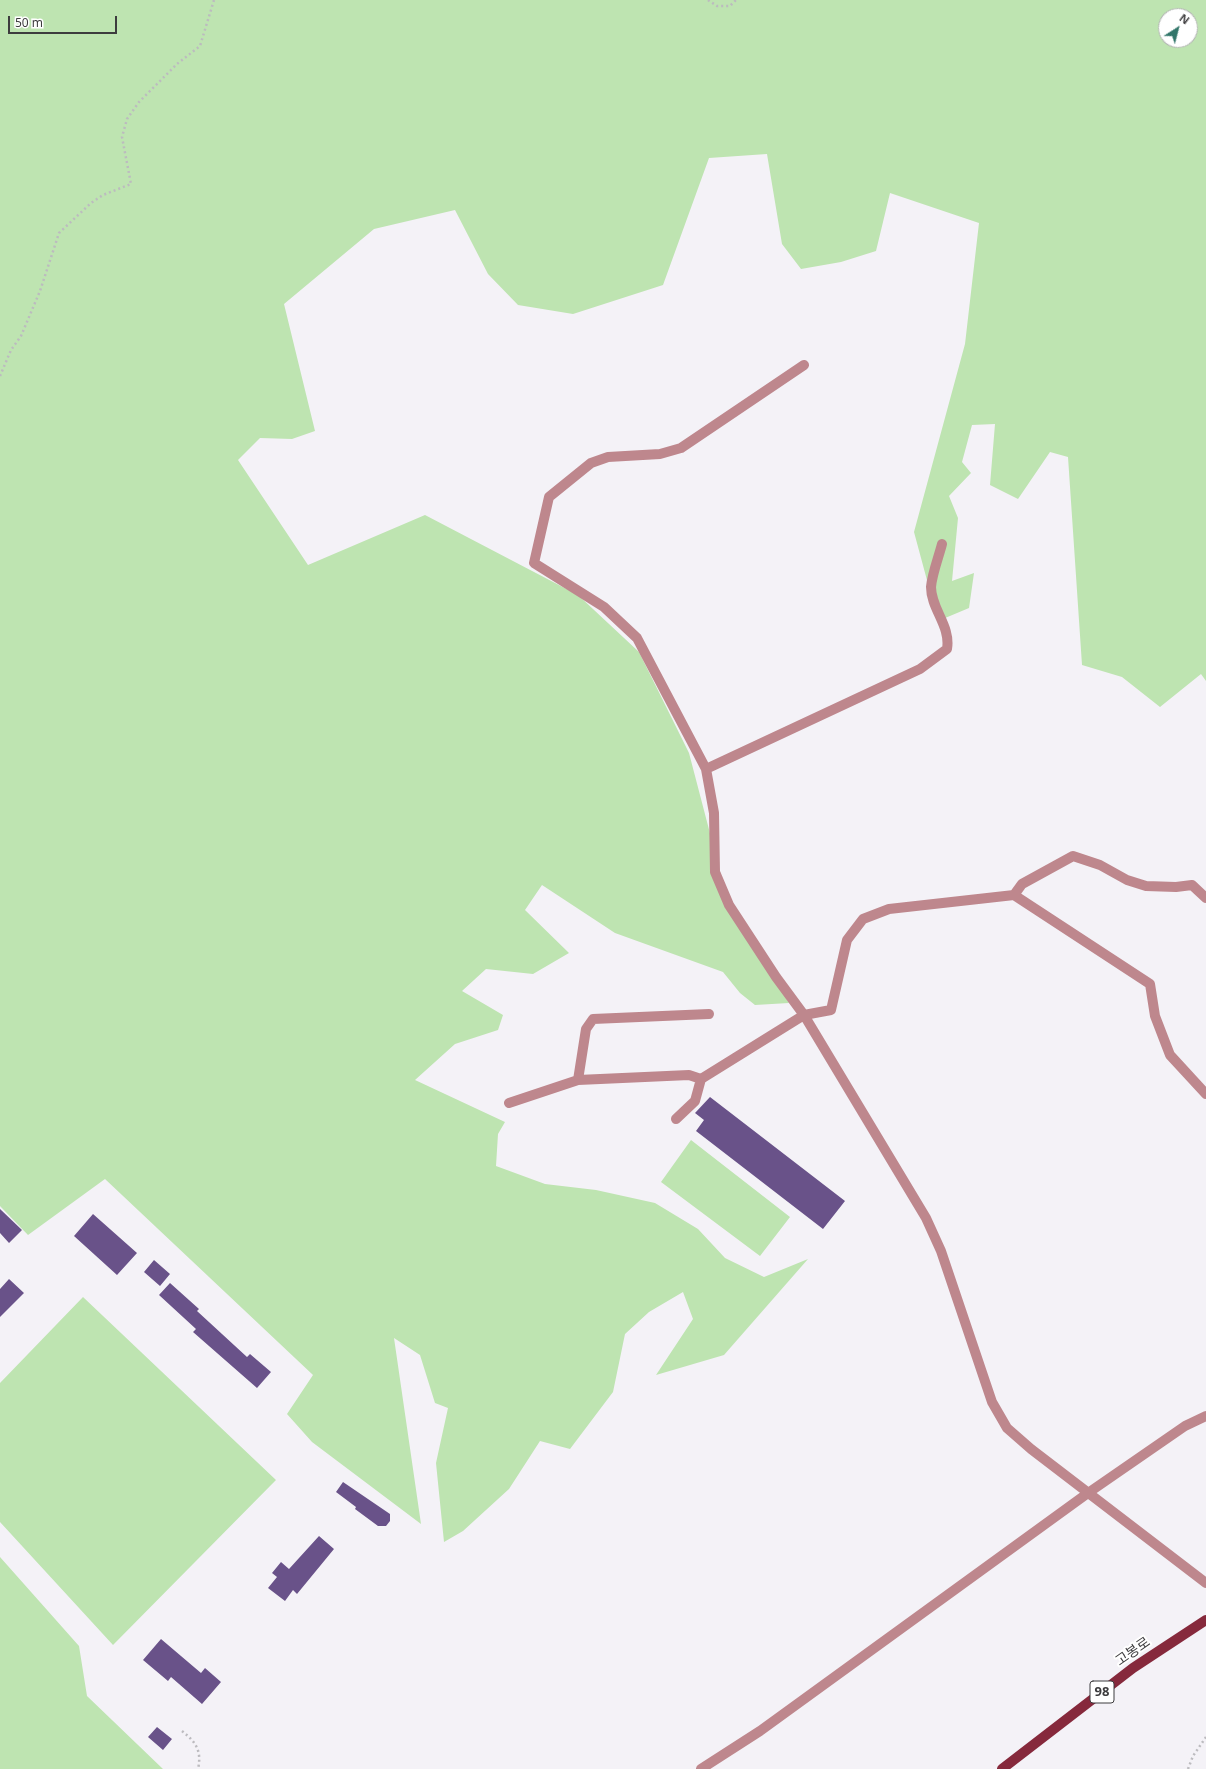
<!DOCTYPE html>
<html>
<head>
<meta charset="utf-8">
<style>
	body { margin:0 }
	#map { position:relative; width:1206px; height:1769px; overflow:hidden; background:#f4f2f7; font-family:"Noto Sans",sans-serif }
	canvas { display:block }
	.north { position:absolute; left:1158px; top:8px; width:40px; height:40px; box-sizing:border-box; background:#fff; border:1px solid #b1b1b2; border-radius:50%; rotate:36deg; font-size:11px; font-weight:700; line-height:16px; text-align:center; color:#3d3c3e }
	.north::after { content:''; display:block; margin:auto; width:14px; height:18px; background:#32766a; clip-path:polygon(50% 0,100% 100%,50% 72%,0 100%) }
	.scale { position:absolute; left:8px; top:16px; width:109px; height:18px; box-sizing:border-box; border:2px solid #3d3c3e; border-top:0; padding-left:5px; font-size:12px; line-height:14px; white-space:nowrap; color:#3d3c3e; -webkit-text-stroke:3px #fff; paint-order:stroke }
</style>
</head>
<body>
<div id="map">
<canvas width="1206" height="1769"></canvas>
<div class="north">N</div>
<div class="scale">50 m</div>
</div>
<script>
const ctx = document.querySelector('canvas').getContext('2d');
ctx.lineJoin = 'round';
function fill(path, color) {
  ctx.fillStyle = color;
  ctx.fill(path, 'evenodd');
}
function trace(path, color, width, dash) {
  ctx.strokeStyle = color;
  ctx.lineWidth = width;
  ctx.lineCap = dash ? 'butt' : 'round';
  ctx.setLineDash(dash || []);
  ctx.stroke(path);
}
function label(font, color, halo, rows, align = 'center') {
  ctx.font = font + ' "Noto Sans","Noto Sans KR",sans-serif';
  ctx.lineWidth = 4;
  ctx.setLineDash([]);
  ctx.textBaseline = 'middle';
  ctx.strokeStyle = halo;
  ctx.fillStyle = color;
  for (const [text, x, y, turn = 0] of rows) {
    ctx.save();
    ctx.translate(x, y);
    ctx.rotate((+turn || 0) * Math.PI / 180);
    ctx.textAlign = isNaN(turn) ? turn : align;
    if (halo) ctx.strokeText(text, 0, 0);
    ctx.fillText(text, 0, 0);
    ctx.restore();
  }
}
fill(new Path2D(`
	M0,0H1206V681L1201,674L1160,707L1122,677L1082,665L1068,457L1050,452L1018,499L990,485L995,424L972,425L962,462L971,473L949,496L958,518L952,581L974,573L969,608L938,621L914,532L965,344L979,223L890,193L876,251L841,262L801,269L782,244L767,154L709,158L663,285L573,314L518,305L488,274L455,210L374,229L284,304L315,431L292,439L260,438L238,460L308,565L425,515L578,595L639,652L689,753L729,906L789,1003L755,1005L740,993L723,972L615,933L542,885L525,910L569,953L533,974L486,969L462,991L503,1015L498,1030L455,1044L415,1080L505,1122L498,1134L496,1166L545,1184L596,1190L655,1203L698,1229L725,1258L764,1277L808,1259L724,1355L656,1375L693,1319L683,1292L649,1312L625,1334L613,1392L570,1449L540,1441L509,1489L463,1531L444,1542L436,1463L448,1408L435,1403L420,1355L394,1338L421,1524L312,1442L287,1414L313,1375L105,1179L28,1235L0,1206ZM1166,16H1190V40H1166Z
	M691,1140L790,1217L760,1256L661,1182Z
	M83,1297L276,1480L113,1645L0,1522V1383Z
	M0,1557L79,1646L87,1696L163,1769H0Z`), '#bee4b1');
fill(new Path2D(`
	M710,1097L845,1201L823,1229L696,1131L704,1120L695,1113Z
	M0,1209L22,1230L9,1243L0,1233Z
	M93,1214L137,1253L117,1275L74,1236Z
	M154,1260L170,1274L160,1286L144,1272Z
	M9,1279L24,1293L0,1317V1289Z
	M170,1283L199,1309L197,1311L247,1357L250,1354L271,1372L257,1388L193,1332L196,1329L159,1295Z
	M343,1482L390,1514V1521L386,1526H378L355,1509L356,1507L336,1492Z
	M319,1536L334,1549L297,1594L293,1590L285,1601L268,1588L277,1577L272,1573L281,1562L289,1569Z
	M161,1639L201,1673L205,1668L221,1682L202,1704L171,1677L168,1681L143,1660Z
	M157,1727L172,1739L163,1750L148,1737Z`), '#695289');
trace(new Path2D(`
	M708,0L717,6H730L736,0
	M0,376L11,350L21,336L40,291L59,233L91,203L103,195L131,184L122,137L127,119L139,102L177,64L200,46L214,0
	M182,1731C196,1742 202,1751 198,1769
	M1188,1769L1193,1756L1206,1737`), '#bcbbbf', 2.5, [2, 3]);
trace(new Path2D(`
	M804,365L681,448L660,454L608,457L591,463L549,497L534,563L604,607L637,638L706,769L714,813L715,872L729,905L776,977L804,1015L926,1218L941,1251L992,1402L1007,1428L1031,1449L1206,1583
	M706,769L920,669L947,649C951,626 931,609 931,587C932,574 939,556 942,544
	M1014,895L1022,884L1073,856L1100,865L1127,880L1146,886L1176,887L1192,885L1206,898
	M578,1080L586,1029L593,1019L709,1014
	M509,1103L578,1080L689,1075L701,1079
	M676,1119L695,1101L701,1079L804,1015L831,1010L847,940L863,919L889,909L1014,895L1150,984L1155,1016L1170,1055L1206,1094
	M701,1769L760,1731L1088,1493L1185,1426L1206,1416`), '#be878d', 10);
trace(new Path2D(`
	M1002,1769L1133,1668L1206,1620`), '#86293c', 10);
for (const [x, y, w] of [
	[1102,1692,24]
]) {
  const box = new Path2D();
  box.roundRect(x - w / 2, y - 11, w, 22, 3);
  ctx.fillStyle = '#fff';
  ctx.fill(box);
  trace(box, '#3d3c3e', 1);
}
label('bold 13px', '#3d3c3e', null, [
	["98",1102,1692]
]);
label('14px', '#3d3c3e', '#fff', [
	["고봉로",1133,1652,-35]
]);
</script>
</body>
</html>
